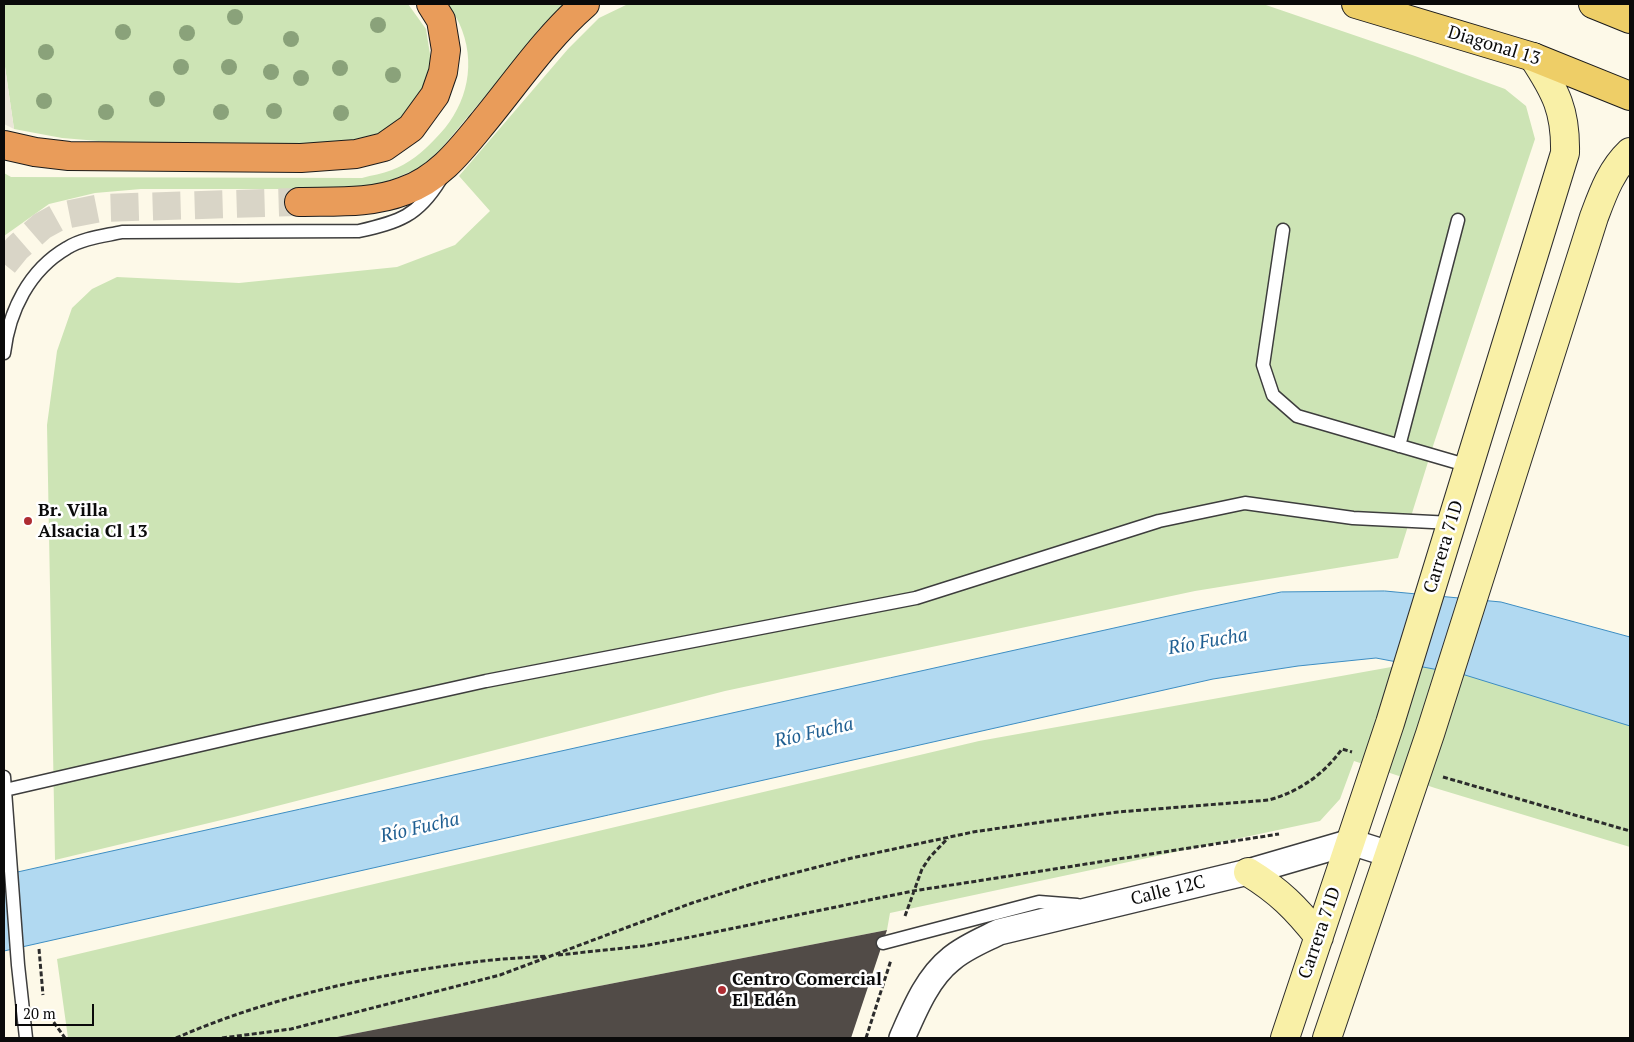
<!DOCTYPE html>
<html>
<head>
<meta charset="utf-8">
<style>
	body { margin:0 }
	#map { position:relative; width:1634px; height:1042px; overflow:hidden; background:#fdf9e8; font-family:"PT Serif",serif }
	canvas { display:block }
	.frame { position:absolute; inset:0; border:5px solid #0a0a0a; pointer-events:none }
	.scale { position:absolute; left:15px; top:1004px; width:79px; height:22px; box-sizing:border-box; border:2px solid #0a0a0a; border-top:0; padding-left:6px; font-size:15px; line-height:18px; white-space:nowrap; color:#0a0a0a; -webkit-text-stroke:4px #fff; paint-order:stroke }
</style>
</head>
<body>
<div id="map">
<canvas width="1634" height="1042"></canvas>
<div class="frame"></div>
<div class="scale">20 m</div>
</div>
<script>
const ctx = document.querySelector('canvas').getContext('2d');
ctx.lineJoin = 'round';
function fill(path, color) {
  ctx.fillStyle = color;
  ctx.fill(path, 'evenodd');
}
function trace(path, color, width, dash) {
  ctx.strokeStyle = color;
  ctx.lineWidth = width;
  ctx.lineCap = dash ? 'butt' : 'round';
  ctx.setLineDash(dash || []);
  ctx.stroke(path);
}
function label(font, color, halo, rows, align = 'center') {
  ctx.font = font + ' "PT Serif",serif';
  ctx.lineWidth = 5;
  ctx.setLineDash([]);
  ctx.textBaseline = 'middle';
  ctx.strokeStyle = halo;
  ctx.fillStyle = color;
  for (const [text, x, y, turn = 0] of rows) {
    ctx.save();
    ctx.translate(x, y);
    ctx.rotate((+turn || 0) * Math.PI / 180);
    ctx.textAlign = isNaN(turn) ? turn : align;
    if (halo) ctx.strokeText(text, 0, 0);
    ctx.fillText(text, 0, 0);
    ctx.restore();
  }
}
fill(new Path2D(`
	M4,4H408L426,29L432,67L419,101L392,127L362,140L320,146L123,143L62,138L14,129L4,60Z
	M447,4H565L539,29L522,52L440,150L419,168L391,180L363,189H141L95,193L49,204L4,236V173L11,177L362,178C372,175 382,174 392,170C408,164 423,152 435,139C464,111 477,70 462,30C459,21 453,12 447,4Z
	M628,4H1263L1415,56L1505,89L1526,106L1535,139L1433,446L1398,558L1195,591L725,691L234,817L55,860L47,425L57,351L72,308L92,289L117,277L239,283L397,267L455,245L490,211L459,176L568,49L599,18Z
	M1447,657L1630,716V847L1435,788L1354,761L1340,799L1320,821L890,913L887,930L332,1038H68L57,959L979,741Z`), '#cde4b5');
fill(new Path2D(`
	M4,60L14,129L4,124Z`), '#ebe6d9');
const water = new Path2D(`
	M1385,591L1501,602L1630,637V726L1465,675L1376,658L1298,666L1213,679L4,951V875L1186,612L1281,592Z`);
fill(water, '#b1d9f1');
trace(water, '#3d8dc2', 1);
fill(new Path2D(`
	M887,930L851,1038H337V1037Z`), '#514b47');
trace(new Path2D(`
	M4,264L17,248L42,226L60,216L100,208L299,202`), '#d9d5c7', 28, [28, 14]);
const lane = new Path2D(`
	M1283,230L1263,365L1273,395L1297,416L1469,466
	M4,353C9,311 29,270 67,248C83,238 104,236 122,232L359,231C399,222 418,216 440,180
	M1399,446L1458,220
	M4,777L18,965L26,1038
	M5,790L257,732L486,681L916,598L1159,521L1245,503L1353,518L1452,523
	M883,943L1039,902L1077,905`);
const street = new Path2D(`
	M902,1038C914,1011 927,978 951,959C965,947 983,940 999,932L1248,872L1351,842L1389,854`);
const secondary = new Path2D(`
	M1248,872C1279,891 1296,908 1319,937
	M1285,1038L1390,723L1565,153C1566,111 1556,92 1533,57
	M1327,1038L1430,734L1594,217C1603,193 1611,170 1630,152`);
const primary = new Path2D(`
	M1356,4L1533,57L1630,96
	M1593,4L1630,19`);
const highway = new Path2D(`
	M4,145L35,152L69,156L301,158L356,154L384,147L411,128L435,95L443,72L446,50L441,20L431,4
	M299,202C333,201 371,204 404,191C438,179 459,152 481,125C515,84 545,39 585,4`);
trace(lane, '#3d3d3d', 15);
trace(street, '#3d3d3d', 28);
trace(secondary, '#2c2c2c', 30);
trace(primary, '#1b1b1b', 30);
trace(highway, '#1b1b1b', 30);
trace(new Path2D(`
	M1443,777L1630,831
	M905,916L922,869L930,857L948,838
	M39,949L43,995
	M558,955L643,946L691,937L913,891L1279,834
	M45,1010L65,1038
	M176,1038C268,998 367,976 467,963C493,959 520,958 547,956
	M222,1038L291,1029L500,975L692,903L752,884L852,858L973,832L1049,821L1118,812L1269,800C1300,791 1323,775 1342,749L1352,752
	M866,1038L891,960`), '#2c2c2c', 3, [5, 2.5]);
trace(lane, '#fff', 12);
trace(street, '#fff', 25);
trace(secondary, '#f9f0a7', 28);
trace(primary, '#eece67', 28);
trace(highway, '#e99c5a', 28);
ctx.fillStyle = '#8aa27a';
for (const [x, y] of [
	[235,17],
	[378,25],
	[123,32],
	[187,33],
	[291,39],
	[46,52],
	[181,67],
	[229,67],
	[340,68],
	[271,72],
	[393,75],
	[301,78],
	[157,99],
	[44,101],
	[274,111],
	[106,112],
	[221,112],
	[341,113]
]) {
  ctx.beginPath();
  ctx.arc(x, y, 8, 0, 2 * Math.PI);
  ctx.fill();
}
for (const [x, y, r, color] of [
	[28,521,5,"#ae2d33"],
	[722,990,5,"#ae2d33"]
]) {
  const dot = new Path2D();
  dot.arc(x, y, r, 0, 2 * Math.PI);
  ctx.fillStyle = color;
  ctx.fill(dot);
  trace(dot, '#fff', 2);
}
label('18px', '#0a0a0a', '#fff', [
	["Diagonal 13",1494,46,17],
	["Carrera 71D",1444,547,-73],
	["Calle 12C",1168,891,-14],
	["Carrera 71D",1320,933,-71]
]);
label('bold 18px', '#0a0a0a', '#fff', [
	["Br. Villa",38,511],
	["Alsacia Cl 13",38,532],
	["Centro Comercial",732,980],
	["El Edén",732,1001]
], 'left');
label('italic 19px', '#1e5e91', '#fff', [
	["Río Fucha",1208,642,-10],
	["Río Fucha",814,733,-13],
	["Río Fucha",420,828,-13]
]);
</script>
</body>
</html>
